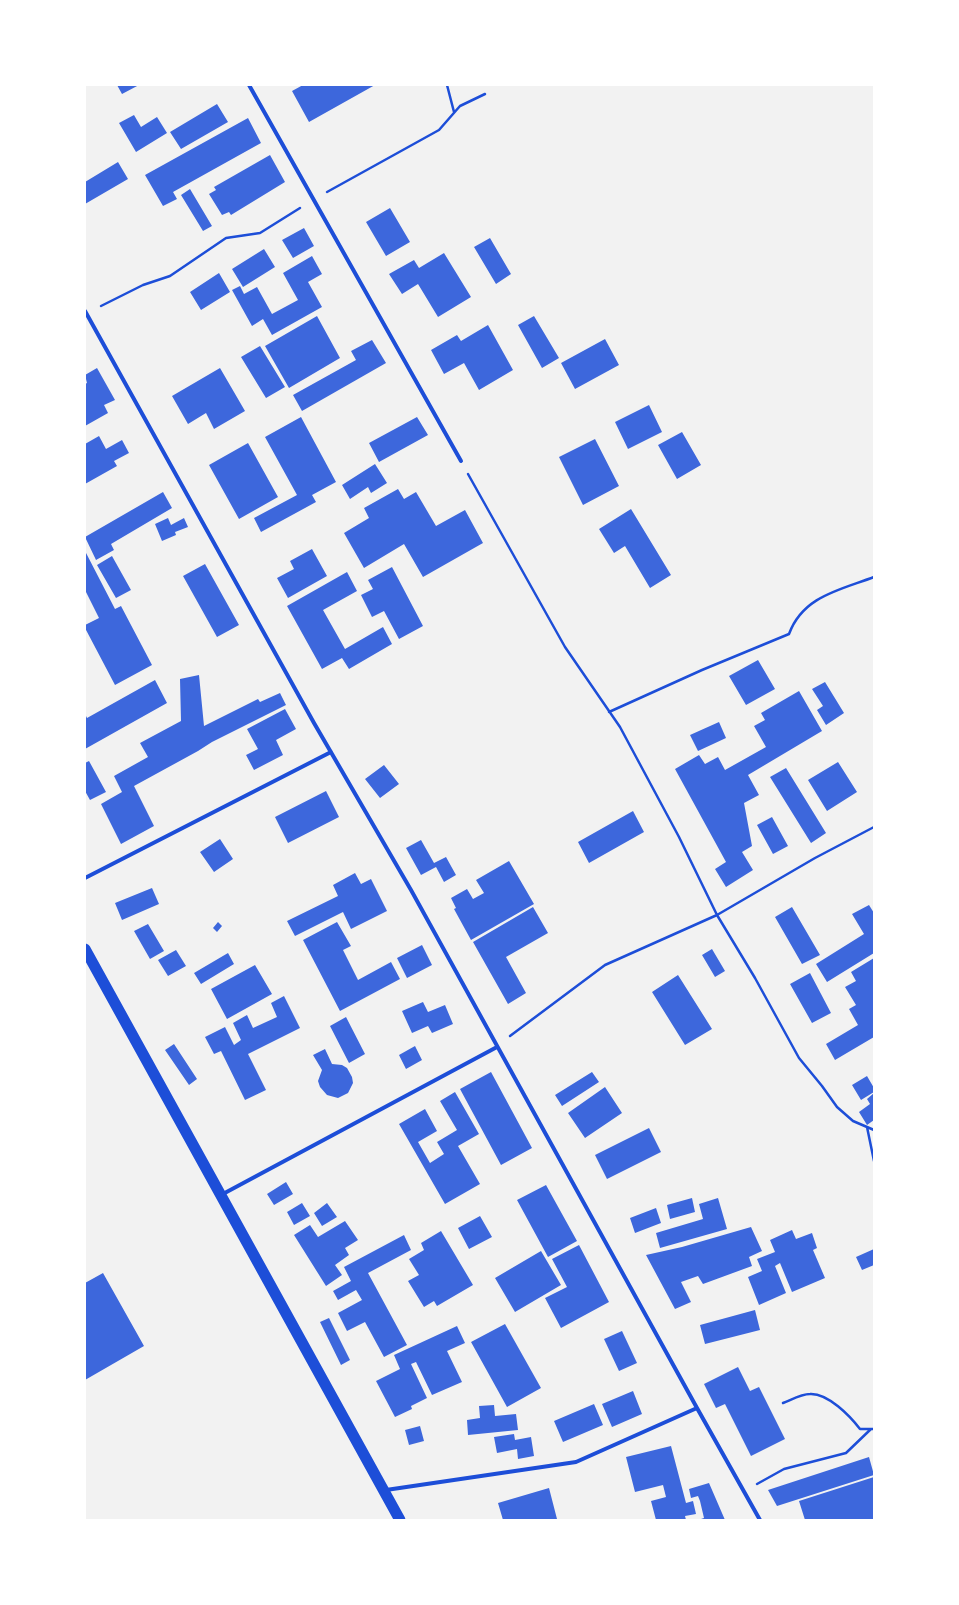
<!DOCTYPE html>
<html>
<head>
<meta charset="utf-8">
<style>
	body { margin:0 }
	#map { position:relative; width:959px; height:1605px; overflow:hidden; background:#f2f2f2; font-family:"IBM Plex Sans",sans-serif }
	canvas { display:block }
	.frame { position:absolute; inset:0; border:86px solid #fff; pointer-events:none }
</style>
</head>
<body>
<div id="map">
<canvas width="959" height="1605"></canvas>
<div class="frame"></div>
</div>
<script>
const ctx = document.querySelector('canvas').getContext('2d');
ctx.lineJoin = 'round';
function fill(path, color) {
  ctx.fillStyle = color;
  ctx.fill(path, 'evenodd');
}
function trace(path, color, width, dash) {
  ctx.strokeStyle = color;
  ctx.lineWidth = width;
  ctx.lineCap = dash ? 'butt' : 'round';
  ctx.setLineDash(dash || []);
  ctx.stroke(path);
}
fill(new Path2D(`
	M117,85H139L122,94Z
	M303,85H375L309,122L292,91Z
	M217,104L228,122L181,149L170,132Z
	M134,115L141,127L157,117L167,133L136,152L119,123Z
	M248,118L261,143L173,192L177,199L163,206L145,175Z
	M270,155L285,182L231,215L229,212L222,215L209,194L216,190L214,187Z
	M118,162L128,179L85,204V182Z
	M190,189L212,226L203,231L181,195Z
	M390,208L410,242L386,256L366,222Z
	M304,228L314,246L293,258L282,240Z
	M490,238L511,274L496,284L474,247Z
	M264,249L275,267L243,287L232,269Z
	M444,253L471,297L438,317L418,284L402,294L389,274L414,260L419,268Z
	M312,256L322,274L308,282L322,307L272,335L263,319L252,326L232,290L240,286L244,294L257,287L272,314L298,300L283,273Z
	M219,273L230,292L201,310L190,292Z
	M317,316L340,358L289,388L265,346Z
	M534,316L559,358L542,368L518,325Z
	M488,325L513,370L479,390L464,363L444,374L431,350L457,335L461,341Z
	M605,339L619,365L575,389L561,363Z
	M372,340L386,363L302,411L293,395L356,360L351,351Z
	M260,346L285,387L266,398L241,357Z
	M97,368L115,400L104,405L108,413L85,426V384L87,383L85,375Z
	M220,368L245,411L214,429L206,413L188,424L172,396Z
	M649,405L662,432L628,449L615,422Z
	M301,417L336,482L312,495L316,502L261,532L254,518L297,495L265,437Z
	M417,417L428,435L379,462L369,443Z
	M682,432L701,465L677,479L658,445Z
	M99,436L106,449L122,440L129,453L114,461L117,466L85,484V444Z
	M595,439L619,486L583,505L559,457Z
	M248,443L278,497L239,519L209,465Z
	M375,464L387,483L371,493L368,487L350,499L342,485Z
	M398,489L404,499L416,492L436,526L465,510L483,543L423,577L404,544L364,568L344,533L369,518L364,508Z
	M163,492L172,508L111,544L114,550L96,560L85,537Z
	M631,509L671,575L650,588L625,546L614,553L599,529Z
	M168,518L171,525L184,518L188,527L175,532L176,535L162,541L155,524Z
	M312,549L327,576L288,598L277,578L294,569L290,561Z
	M85,551L115,609L121,606L152,665L115,685L85,628V625L99,618L85,590Z
	M112,556L131,590L116,598L97,565Z
	M205,564L239,625L217,637L183,576Z
	M392,567L423,626L399,639L384,611L372,617L361,595L373,589L368,580Z
	M347,572L357,591L323,610L345,649L383,627L392,644L349,669L342,658L322,669L287,606Z
	M758,660L775,689L746,705L729,676Z
	M199,675L204,726L258,699L260,702L280,693L286,705L212,742L198,751L134,786L154,826L121,844L101,804L122,792L114,776L148,757L140,743L181,721L180,679Z
	M155,680L167,703L85,749V714L87,718Z
	M825,682L844,713L826,725L817,710L823,706L812,689Z
	M799,691L822,731L748,775L759,795L744,803L752,846L742,852L753,870L726,887L715,869L726,862L675,769L699,755L705,764L718,757L725,770L766,747L754,726L765,720L761,713Z
	M285,709L296,729L276,740L283,755L254,770L246,755L258,749L247,729Z
	M719,722L726,738L698,751L690,735Z
	M89,761L106,792L90,800L85,791V763Z
	M838,762L857,792L827,811L808,780Z
	M384,765L399,784L380,798L365,779Z
	M786,768L826,833L811,843L770,777Z
	M326,791L339,817L288,843L275,817Z
	M633,811L644,832L589,863L578,842Z
	M772,817L788,846L773,854L757,825Z
	M220,839L233,859L214,872L200,852Z
	M421,840L434,863L446,857L456,875L444,882L436,867L421,875L406,848Z
	M509,861L534,904L471,940L454,909L456,908L451,898L467,889L473,899L484,893L476,880Z
	M355,873L361,884L371,879L387,911L351,929L343,912L295,936L287,921L338,896L333,885Z
	M152,888L159,904L122,920L115,903Z
	M869,905L874,913V953L827,982L816,964L864,934L852,914Z
	M533,907L548,933L506,957L526,993L508,1004L473,942Z
	M792,907L820,955L802,964L775,917Z
	M218,922L222,926L217,932L213,928Z
	M337,922L351,946L343,950L358,980L391,962L400,979L340,1011L303,940Z
	M148,924L164,951L150,959L134,931Z
	M422,945L432,965L407,978L397,958Z
	M712,949L725,971L715,977L702,955Z
	M176,950L186,966L168,976L158,960Z
	M228,953L234,964L201,984L194,973Z
	M874,958V1037L835,1060L826,1044L858,1025L849,1009L856,1005L845,987L856,981L851,972Z
	M255,965L272,994L227,1019L211,989Z
	M810,973L831,1013L812,1023L790,984Z
	M678,975L712,1029L685,1045L652,992Z
	M284,996L300,1028L248,1054L266,1090L245,1100L221,1051L214,1054L205,1037L225,1027L234,1045L241,1040L233,1023L247,1015L253,1028L277,1017L271,1003Z
	M423,1002L428,1012L445,1005L453,1024L432,1033L428,1026L412,1033L402,1011Z
	M346,1017L365,1054L349,1063L330,1026Z
	M174,1044L197,1079L189,1085L165,1050Z
	M415,1046L422,1060L406,1069L399,1055Z
	M325,1049L332,1064L342,1065L347,1068L352,1077L353,1083L348,1093L338,1098L327,1095L320,1087L318,1081L322,1070L313,1055Z
	M491,1072L532,1148L501,1165L460,1089Z
	M592,1072L599,1082L562,1106L555,1095Z
	M867,1076L874,1088V1092L861,1100L852,1085Z
	M605,1087L622,1113L585,1138L568,1113Z
	M455,1092L479,1134L458,1146L480,1184L445,1204L399,1124L425,1109L437,1131L418,1142L430,1163L444,1154L437,1142L457,1130L440,1101Z
	M874,1093V1120L867,1125L859,1112L870,1104L867,1099Z
	M649,1128L661,1152L607,1179L595,1155Z
	M286,1182L293,1194L274,1205L267,1194Z
	M546,1185L577,1241L548,1257L517,1200Z
	M692,1198L695,1212L670,1219L667,1205Z
	M718,1198L727,1229L660,1248L656,1233L703,1219L699,1204Z
	M302,1203L310,1216L294,1225L287,1212Z
	M327,1203L337,1217L322,1226L314,1213Z
	M656,1208L661,1223L635,1233L630,1218Z
	M480,1216L492,1237L469,1249L458,1228Z
	M345,1221L358,1240L345,1248L349,1255L335,1265L342,1275L326,1286L294,1235L310,1225L318,1237Z
	M751,1227L762,1251L749,1257L752,1266L703,1284L698,1276L681,1282L691,1302L675,1309L646,1255L682,1247Z
	M792,1230L796,1239L812,1233L817,1248L813,1250L825,1278L792,1292L780,1263L775,1266L786,1293L759,1305L748,1277L762,1271L757,1259L775,1252L770,1240Z
	M441,1231L473,1285L437,1306L434,1301L424,1307L408,1281L419,1275L409,1259L424,1250L421,1243Z
	M404,1235L411,1250L368,1273L407,1345L384,1357L365,1322L347,1331L338,1313L362,1300L356,1290L338,1300L333,1291L351,1281L344,1267Z
	M579,1245L609,1302L561,1328L545,1298L567,1287L552,1259Z
	M874,1249V1265L862,1270L856,1257Z
	M541,1251L561,1285L515,1312L495,1278Z
	M103,1273L144,1346L85,1380V1283Z
	M755,1310L760,1330L705,1344L700,1325Z
	M329,1318L350,1360L341,1365L320,1322Z
	M505,1324L541,1388L507,1407L471,1342Z
	M457,1326L465,1343L447,1351L462,1382L432,1395L416,1362L411,1364L427,1398L411,1406L412,1409L395,1417L376,1381L400,1369L394,1355Z
	M622,1331L637,1363L619,1371L604,1339Z
	M738,1367L750,1391L759,1387L785,1439L751,1456L725,1404L716,1408L704,1384Z
	M633,1391L642,1414L612,1427L602,1404Z
	M594,1404L603,1425L563,1442L554,1421Z
	M494,1405L495,1416L516,1414L518,1430L468,1435L467,1420L480,1418L479,1406Z
	M420,1426L424,1441L409,1445L405,1430Z
	M514,1434L515,1440L531,1437L534,1456L518,1459L517,1449L497,1453L494,1437Z
	M671,1446L686,1503L693,1501L696,1514L685,1516L686,1520H656L651,1501L666,1497L663,1485L635,1492L626,1457Z
	M869,1457L874,1475L777,1506L768,1490Z
	M874,1477V1519L805,1520L799,1501Z
	M709,1483L725,1520H698L704,1518L700,1501L698,1496L691,1498L689,1489Z
	M549,1488L557,1519L503,1520L498,1503Z`), '#3d67dc');
trace(new Path2D(`
	M447,85L454,112
	M327,192L439,130L460,106L485,94
	M101,306L143,285L170,276L226,238L260,233L300,208
	M468,474L565,647L620,727L679,837L717,915L755,978L799,1058L822,1086L837,1107L853,1121L874,1130
	M609,712L702,670L789,634C803,596 840,590 874,577
	M510,1036L605,965L717,915L815,858L874,827
	M867,1127L874,1161
	M783,1403C791,1400 801,1394 810,1394C828,1393 850,1416 860,1429H874
	M757,1484L784,1469L846,1453L871,1429`), '#1d4ed8', 2.5);
trace(new Path2D(`
	M249,85L461,461
	M85,311L314,723L411,890L697,1408L760,1520
	M85,878L331,752
	M221,1195L497,1047
	M386,1490L576,1462L697,1408`), '#1d4ed8', 4);
trace(new Path2D(`
	M85,949L400,1520`), '#1d4ed8', 11);
</script>
</body>
</html>
